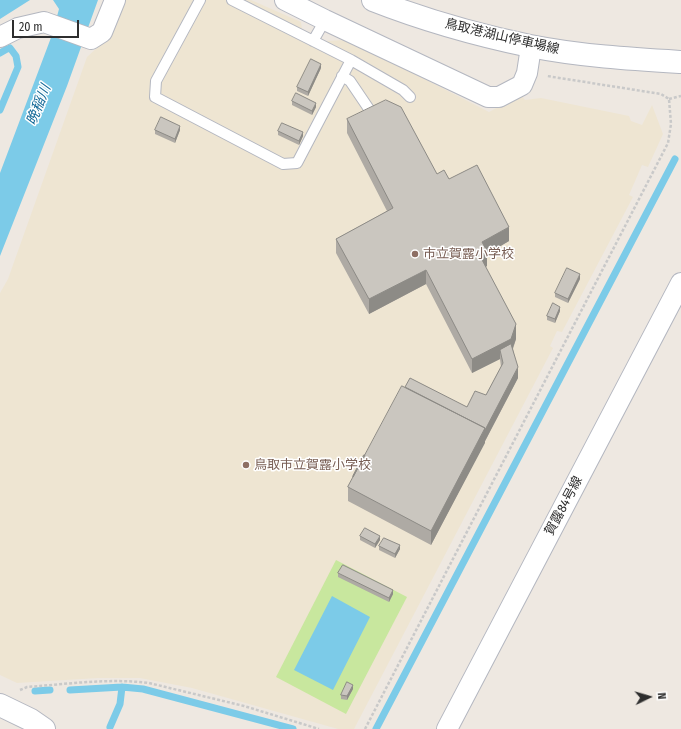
<!DOCTYPE html>
<html>
<head>
<meta charset="utf-8">
<style>
	body { margin:0 }
	#map { position:relative; width:681px; height:729px; overflow:hidden; background:#eee8e1; font-family:"Fira Sans Condensed",sans-serif }
	canvas { display:block }
	.north { position:absolute; left:629px; top:677px; width:40px; height:40px; -webkit-text-stroke:3px #fff; paint-order:stroke; rotate:85deg; font-size:11px; font-weight:700; line-height:16px; text-align:center; color:#2e2e2e }
	.north::after { content:''; display:block; margin:auto; width:14px; height:18px; background:#2e2e2e; clip-path:polygon(50% 0,100% 100%,50% 72%,0 100%) }
	.scale { position:absolute; left:12px; top:20px; width:67px; height:18px; box-sizing:border-box; border:2px solid #2e2e2e; border-top:0; padding-left:5px; font-size:12px; line-height:14px; white-space:nowrap; color:#2e2e2e; -webkit-text-stroke:3px #fff; paint-order:stroke }
</style>
</head>
<body>
<div id="map">
<canvas width="681" height="729"></canvas>
<div class="north">N</div>
<div class="scale">20 m</div>
</div>
<script>
const ctx = document.querySelector('canvas').getContext('2d');
ctx.lineJoin = 'round';
function fill(path, color) {
  ctx.fillStyle = color;
  ctx.fill(path, 'evenodd');
}
function trace(path, color, width, dash) {
  ctx.strokeStyle = color;
  ctx.lineWidth = width;
  ctx.lineCap = dash ? 'butt' : 'round';
  ctx.setLineDash(dash || []);
  ctx.stroke(path);
}
function label(font, color, halo, rows, align = 'center') {
  ctx.font = font + ' "Fira Sans Condensed","Noto Sans JP",sans-serif';
  ctx.lineWidth = 3;
  ctx.setLineDash([]);
  ctx.textBaseline = 'middle';
  ctx.strokeStyle = halo;
  ctx.fillStyle = color;
  for (const [text, x, y, turn = 0] of rows) {
    ctx.save();
    ctx.translate(x, y);
    ctx.rotate((+turn || 0) * Math.PI / 180);
    ctx.textAlign = isNaN(turn) ? turn : align;
    if (halo) ctx.strokeText(text, 0, 0);
    ctx.fillText(text, 0, 0);
    ctx.restore();
  }
}
fill(new Path2D(`
	M125,0H251L301,22L302,29L326,41L345,40L356,44L489,112L521,95L525,100L541,98L629,116L631,121L642,125L652,105L663,134L648,167L642,165L629,195L633,197L562,332L557,331L550,346L553,348L354,729H338L192,688L140,678H98L17,683L0,675V293L8,279L87,57L110,36Z`), '#eee5d2');
fill(new Path2D(`
	M336,560L407,597L346,714L276,677Z`), '#c8e79e');
fill(new Path2D(`
	M0,0H30L0,19Z
	M53,0H98L67,86L0,256V173L52,35L59,9Z
	M332,596L370,617L333,690L294,670Z`), '#7ccbe8');
trace(new Path2D(`
	M0,53L7,49
	M0,110L18,67L16,56L10,48
	M70,690L122,687L143,689L293,729
	M35,691L50,690
	M110,727L120,704L122,687
	M376,729L675,159`), '#7ccbe8', 7);
const service = new Path2D(`
	M200,0L156,81L155,97L283,164L297,163L351,60
	M232,0L351,60L403,90L410,97
	M313,41L325,20
	M342,76L350,81L373,115`);
const minor = new Path2D(`
	M285,0L325,20L488,97H499L522,85L527,73L531,47
	M0,37L18,28L44,22L91,39L102,32L115,0
	M447,729L681,283`);
const tertiary = new Path2D(`
	M0,705L31,720L44,729`);
const secondary = new Path2D(`
	M373,0C424,20 477,35 530,46C580,56 631,59 681,62`);
trace(service, '#b4b7c0', 12);
trace(minor, '#b4b7c0', 22);
trace(tertiary, '#b4b7c0', 24);
trace(secondary, '#b4b7c0', 24);
trace(new Path2D(`
	M669,99L681,96
	M20,690L27,687C67,684 109,678 149,683L244,706L319,729
	M365,729L668,143L671,124L669,99L661,94L547,76`), '#c9c9c9', 2.5, [3, 2]);
trace(service, '#fff', 10);
trace(minor, '#fff', 20);
trace(tertiary, '#fff', 22);
trace(secondary, '#fff', 22);
fill(new Path2D(`
	M321,68L308,96L297,91V87Z
	M292,101L316,107L312,115L292,105Z
	M347,119L437,174L449,179L509,241L487,254V266L485,267L516,339L513,349L518,378L431,545L348,501V487L353,478V476L405,387L467,407L486,395L501,367L500,359L472,373L426,284L369,314L336,253V239L387,211L347,133Z
	M155,130H180L175,143L155,134Z
	M278,131L303,136L299,145L278,135Z
	M580,279L568,303L555,297V293Z
	M560,311L555,323L547,320V316Z
	M360,536L380,540L375,548L360,540Z
	M379,546L400,549L395,558L379,550Z
	M338,573L393,594L389,602L338,577Z
	M353,689L347,700L341,699V695Z`), '#aeaaa4');
fill(new Path2D(`
	M321,64V68L308,96V92Z
	M316,103V107L312,115V111Z
	M180,126V130L175,143V139Z
	M303,132V136L299,145V141Z
	M509,227V241L487,254V266L480,271V256L482,242Z
	M426,270V284L369,314V299Z
	M580,274V279L568,303V299Z
	M560,307V311L555,323V319Z
	M516,324V339L511,353L500,350V359L472,373V359Z
	M518,367V378L485,441V430Z
	M485,428V443L431,545V531Z
	M380,536V540L375,548V544Z
	M400,545V549L395,558V554Z
	M393,590V594L389,602V598Z
	M353,685V689L347,700V696Z`), '#8d8b86');
const building = new Path2D(`
	M311,59L321,64L308,92L297,87Z
	M296,93L316,103L312,111L292,101Z
	M386,100L401,107L437,174L444,170L449,179L477,165L509,227L482,242L487,251L480,256L516,324L511,339L472,359L426,270L369,299L336,239L393,208L347,119Z
	M161,117L180,126L175,139L155,130Z
	M282,123L303,132L299,141L278,131Z
	M567,268L580,274L568,299L555,293Z
	M553,303L560,307L555,319L547,316Z
	M511,344L518,367L485,430V428L405,387L410,378L467,407L475,391L486,395L503,363L500,350Z
	M402,386L485,428L431,531L348,487Z
	M364,455H365L353,477V476Z
	M365,528L380,536L375,544L360,536Z
	M384,538L400,545L395,554L379,546Z
	M343,565L393,590L389,598L338,573Z
	M347,682L353,685L347,696L341,695Z`);
fill(building, '#cac6bf');
trace(building, '#8d8b86', 1);
for (const [x, y, r, color] of [
	[415,254,4,"#8d6e63"],
	[246,465,4,"#8d6e63"]
]) {
  const dot = new Path2D();
  dot.arc(x, y, r, 0, 2 * Math.PI);
  ctx.fillStyle = color;
  ctx.fill(dot);
  trace(dot, '#fff', 1.5);
}
label('13px', '#2e2e2e', '#fff', [
	["鳥取港湖山停車場線",502,37,13],
	["賀露84号線",564,506,-62]
]);
label('13px', '#785e54', '#fff', [
	["市立賀露小学校",423,254],
	["鳥取市立賀露小学校",254,465]
], 'left');
label('italic 14px', '#166b99', '#fff', [
	["晩稲川",39,105,-68]
]);
</script>
</body>
</html>
